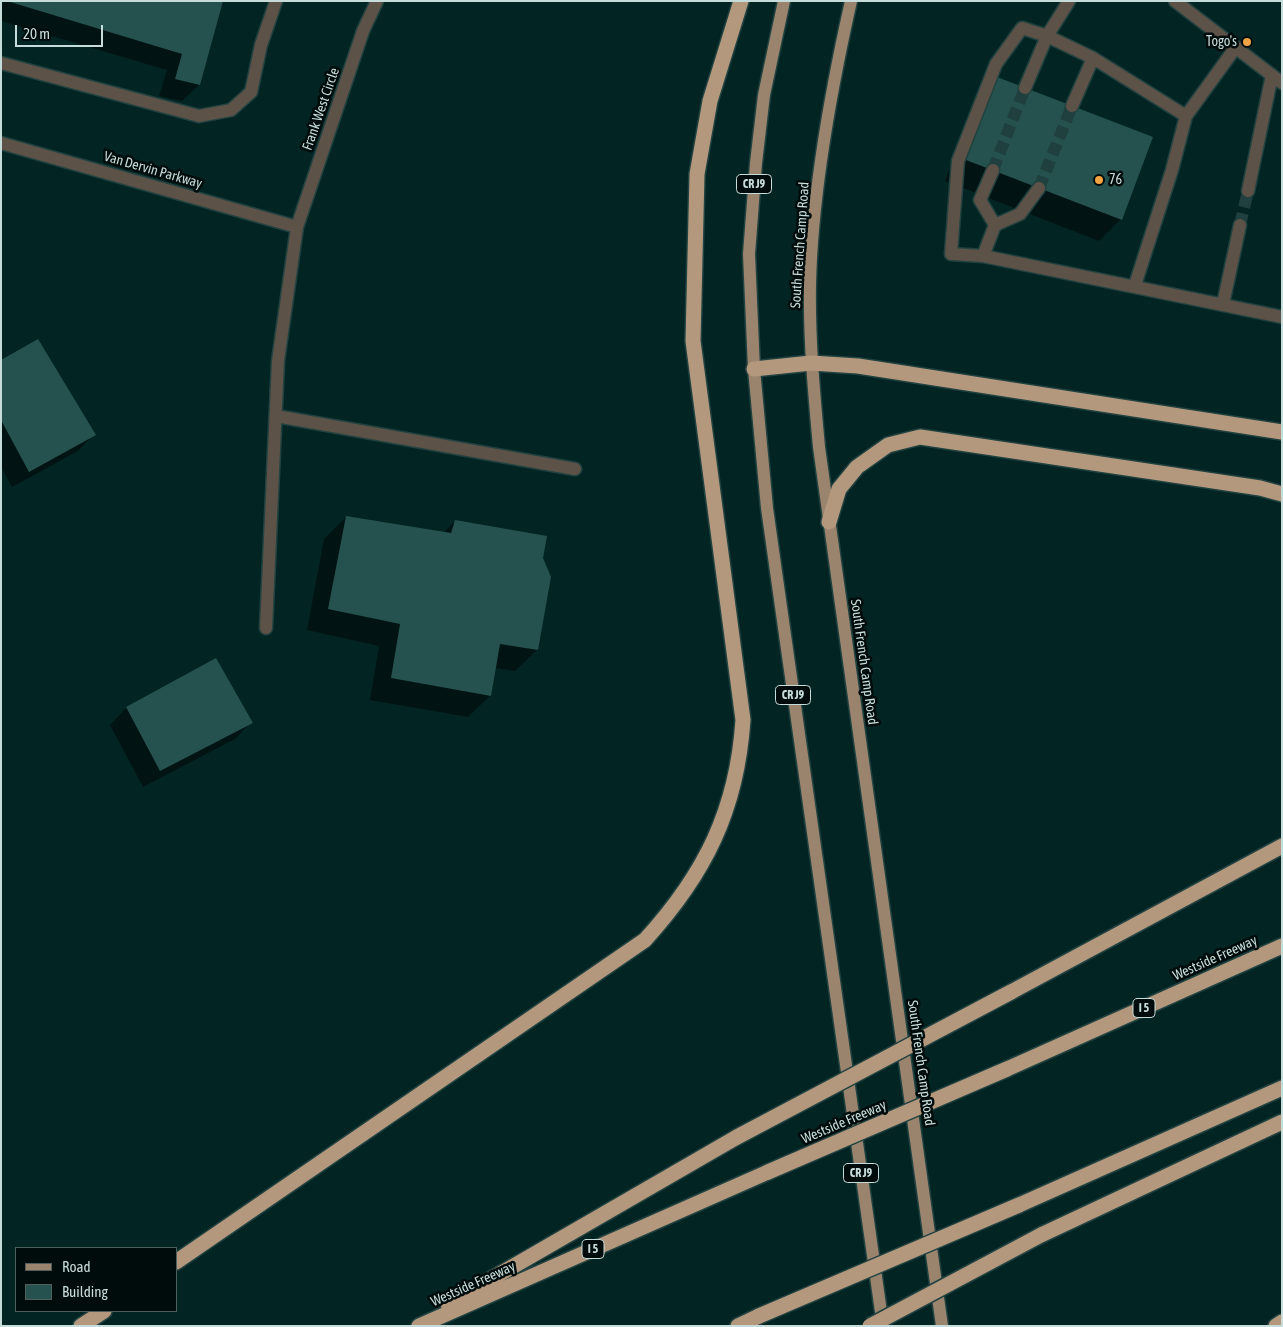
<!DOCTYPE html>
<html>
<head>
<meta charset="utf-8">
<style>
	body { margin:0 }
	#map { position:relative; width:1283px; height:1327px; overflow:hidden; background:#022523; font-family:"Asap Condensed",sans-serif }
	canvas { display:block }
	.frame { position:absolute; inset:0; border:2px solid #c5dcda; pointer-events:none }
	.legend { position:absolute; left:15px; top:1247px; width:162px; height:65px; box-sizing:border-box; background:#000c0b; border:1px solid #4f5f5e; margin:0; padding:6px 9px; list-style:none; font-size:15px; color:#c5dcda }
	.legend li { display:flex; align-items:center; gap:10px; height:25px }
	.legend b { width:25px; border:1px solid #4f5f5e }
	.scale { position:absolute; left:15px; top:25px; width:88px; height:22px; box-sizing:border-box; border:2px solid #c5dcda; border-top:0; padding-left:6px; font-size:15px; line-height:18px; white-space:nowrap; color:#c5dcda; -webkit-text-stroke:4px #000c0b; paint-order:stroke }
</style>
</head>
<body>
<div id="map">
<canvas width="1283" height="1327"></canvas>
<div class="frame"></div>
<ul class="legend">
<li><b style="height:6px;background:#9a846d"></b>Road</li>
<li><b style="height:14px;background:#25524e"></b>Building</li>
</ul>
<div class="scale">20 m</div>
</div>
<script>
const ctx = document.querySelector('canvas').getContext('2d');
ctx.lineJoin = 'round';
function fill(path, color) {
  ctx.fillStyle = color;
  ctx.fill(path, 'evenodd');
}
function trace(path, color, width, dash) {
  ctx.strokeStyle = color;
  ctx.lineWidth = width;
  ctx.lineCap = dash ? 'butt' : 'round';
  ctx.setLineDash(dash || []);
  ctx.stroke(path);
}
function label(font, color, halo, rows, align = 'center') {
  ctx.font = font + ' "Asap Condensed",sans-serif';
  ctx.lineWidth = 5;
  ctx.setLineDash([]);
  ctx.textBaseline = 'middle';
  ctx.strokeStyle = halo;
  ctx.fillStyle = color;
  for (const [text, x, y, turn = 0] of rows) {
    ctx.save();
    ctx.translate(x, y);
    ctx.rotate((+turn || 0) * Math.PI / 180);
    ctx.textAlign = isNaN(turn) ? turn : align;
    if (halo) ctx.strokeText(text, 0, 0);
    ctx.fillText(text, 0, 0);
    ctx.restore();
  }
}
fill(new Path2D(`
	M1,1H222L199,85L182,101L159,96L167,70L1,21Z
	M976,100L1121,219L1099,241L945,181Z
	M1,361L94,434L78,451L12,487L1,467Z
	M346,517L443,533L455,521L541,558L537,650L515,671L495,668L490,696L468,717L370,700L379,646L307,630L324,539Z
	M215,660L251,722L235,739L143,787L110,725L126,708Z`), '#0007');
fill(new Path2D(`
	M7,1H223L200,85L175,79L182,54Z
	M997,77L1153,137L1122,220L966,160Z
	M38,339L96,435L29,472L1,420V360Z
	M346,516L451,533L455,520L547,536L543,558L551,577L538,650L500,644L491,696L391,678L400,624L328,609Z
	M216,658L253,723L160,771L126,707Z`), '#25524e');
trace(new Path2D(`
	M993,170L1025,88
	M1039,188L1072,106
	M1240,225L1248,191`), '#1f403e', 12, [12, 6]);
const minor = new Path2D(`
	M1175,1L1282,83
	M1093,58L1186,116
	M1,63L199,116L231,110L251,92L261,45L276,1
	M1025,88L1047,36L1069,1
	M1072,106L1093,58L1047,36L1022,28L996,64L958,161L951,254L983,256L1282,317
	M1,143L297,227
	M993,170L980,200L995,225
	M1248,191L1272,75
	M983,256L995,225L1020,214L1039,188
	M1135,285L1172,170L1186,116L1236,47
	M1223,304L1240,225
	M276,416L575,469
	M266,628L278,361L297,227L363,31L377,1`);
const major = new Path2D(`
	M784,1L764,95L756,163L749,254L754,369L767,508L883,1326
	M851,1C831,90 812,193 810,284C809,339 814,393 819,447L942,1326`);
const highway = new Path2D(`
	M754,369L811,363L858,366L1282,432
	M829,522L839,489L857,467L888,445L920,437L1260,488L1282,494
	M1011,992L1282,846
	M1007,1069L1282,946
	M1019,1205L1282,1088
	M1041,1235L1282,1122
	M176,1262L645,940C705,874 737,810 743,720L693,341L697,174L710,101L741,1
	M448,1304L737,1137
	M81,1326L104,1311
	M419,1326L768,1172
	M738,1326L759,1316
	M1276,1326L1282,1322`);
trace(minor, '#214240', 15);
trace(major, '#214240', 15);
trace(highway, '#214240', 18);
trace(minor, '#5c5247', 12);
trace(major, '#9a846d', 12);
trace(highway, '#b3987d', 15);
const highwayBridge = new Path2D(`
	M737,1137L1011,992
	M768,1172L1007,1069
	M759,1316L1019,1205
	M870,1326L1041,1235`);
trace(highwayBridge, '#214240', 18, []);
trace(highwayBridge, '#b3987d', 15);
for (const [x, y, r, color] of [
	[1247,42,5,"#f3a442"],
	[1099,180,5,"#f3a442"]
]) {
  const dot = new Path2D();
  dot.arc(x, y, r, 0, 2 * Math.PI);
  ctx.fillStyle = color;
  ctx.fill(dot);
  trace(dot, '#000c0b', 2);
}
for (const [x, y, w] of [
	[754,184,35],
	[793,695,35],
	[1144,1008,22],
	[861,1173,35],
	[593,1249,22]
]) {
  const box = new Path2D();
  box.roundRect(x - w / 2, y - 9.5, w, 19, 4);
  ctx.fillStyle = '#000c0b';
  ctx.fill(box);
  trace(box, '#c5dcda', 1);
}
label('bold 12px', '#c5dcda', null, [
	["CR J9",754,184],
	["CR J9",793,695],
	["I 5",1144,1008],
	["CR J9",861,1173],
	["I 5",593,1249]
]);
label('14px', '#c5dcda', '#000c0b', [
	["Togo's",1237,42],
	["76",1109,180,"left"]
], 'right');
label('14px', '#c5dcda', '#000c0b', [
	["Frank West Circle",321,109,-71],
	["Van Dervin Parkway",153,170,16],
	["South French Camp Road",800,245,-86],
	["South French Camp Road",864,662,82],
	["Westside Freeway",1215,958,-24],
	["South French Camp Road",921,1063,82],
	["Westside Freeway",844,1122,-23],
	["Westside Freeway",473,1284,-24]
]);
</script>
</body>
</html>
